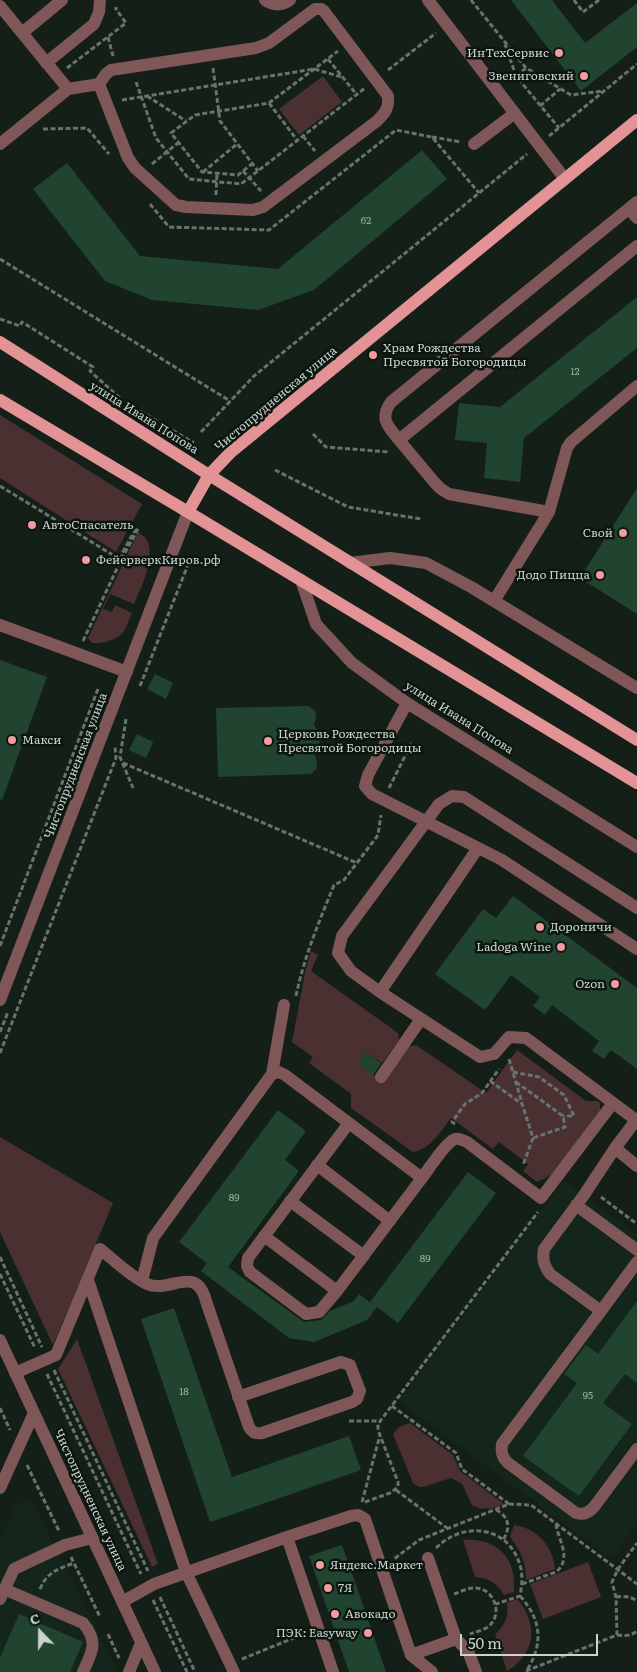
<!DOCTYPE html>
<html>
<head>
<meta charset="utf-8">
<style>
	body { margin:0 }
	#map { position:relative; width:637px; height:1672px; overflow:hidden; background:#141f18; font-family:Literata,serif }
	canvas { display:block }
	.north { position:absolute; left:15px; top:1607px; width:50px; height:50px; -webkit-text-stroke:4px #0b160f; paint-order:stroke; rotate:338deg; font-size:14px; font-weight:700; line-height:20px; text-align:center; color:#ccd3ce }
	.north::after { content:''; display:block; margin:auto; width:18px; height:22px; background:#ccd3ce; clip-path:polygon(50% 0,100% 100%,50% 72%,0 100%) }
	.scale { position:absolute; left:460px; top:1634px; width:138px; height:22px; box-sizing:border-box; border:2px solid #ccd3ce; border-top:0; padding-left:6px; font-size:15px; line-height:18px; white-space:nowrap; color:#ccd3ce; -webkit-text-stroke:4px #0b160f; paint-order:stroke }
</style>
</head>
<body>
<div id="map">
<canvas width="637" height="1672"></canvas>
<div class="north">С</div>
<div class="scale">50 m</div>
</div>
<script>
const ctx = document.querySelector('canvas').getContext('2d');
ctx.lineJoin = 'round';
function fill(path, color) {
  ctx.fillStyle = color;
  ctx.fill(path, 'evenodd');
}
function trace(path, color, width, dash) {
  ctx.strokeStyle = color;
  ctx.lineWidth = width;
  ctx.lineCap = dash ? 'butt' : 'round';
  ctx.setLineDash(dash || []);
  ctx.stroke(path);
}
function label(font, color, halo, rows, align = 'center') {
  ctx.font = font + ' Literata,serif';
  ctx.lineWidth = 5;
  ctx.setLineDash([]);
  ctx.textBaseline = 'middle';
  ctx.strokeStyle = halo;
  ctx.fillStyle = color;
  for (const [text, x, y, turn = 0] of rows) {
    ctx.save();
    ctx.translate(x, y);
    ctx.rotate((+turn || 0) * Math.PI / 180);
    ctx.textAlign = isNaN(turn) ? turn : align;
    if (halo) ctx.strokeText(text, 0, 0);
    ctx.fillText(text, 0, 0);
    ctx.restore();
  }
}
fill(new Path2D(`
	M564,1180L637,1235V1524L611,1558L399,1401Z
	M30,1498L118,1672H0V1540L15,1506Z`), '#14261b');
fill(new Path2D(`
	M323,76L342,102L299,135L279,109Z
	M0,415L142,504L116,552L0,478Z
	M138,532C141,534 145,537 147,540C156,557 141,588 134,604L110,594L103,609L112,612L115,605L132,613C129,619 127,626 124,631C119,640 101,644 92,643L88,638Z
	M311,951L318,955L311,971L398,1033L399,1040L382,1063L366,1052L358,1063L383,1082L408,1047L416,1045L486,1093L517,1050L586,1101H598L600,1103V1111L556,1170L549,1176L537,1182L523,1171L528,1164L499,1142L493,1149L451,1118C441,1131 431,1149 413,1152L351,1108V1094L309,1063L313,1057L292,1042L305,972Z
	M0,1137L113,1203L53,1345L0,1232Z
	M77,1339L158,1564L152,1567L58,1369Z
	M410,1423L453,1455L460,1471L504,1504L491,1509L485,1508L481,1509L472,1505L462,1484L451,1478L423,1487H419L413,1483L393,1434L399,1427Z
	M514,1525C537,1528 553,1546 555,1569L526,1580C526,1563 521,1551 510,1537Z
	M463,1540C497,1537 517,1558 514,1592L504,1595C497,1583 489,1578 475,1577Z
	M588,1562L601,1597L543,1619L530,1584Z
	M517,1599C539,1624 536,1654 507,1671L495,1634C505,1625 509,1617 507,1603Z`), '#4a3031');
fill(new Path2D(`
	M511,0H552L585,43L637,3V47L581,91Z
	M422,150L447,179L314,290L258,310L152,300L105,281L33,189L67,163L140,256L278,269Z
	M637,297V348L524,438L520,482L484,478L487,443L455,440L459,403L500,407Z
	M637,488V614L580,578Z
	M0,660L47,677L2,800L0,799Z
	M155,674L173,683L166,699L147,689Z
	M309,706L315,711L316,717L314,725L320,735L321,739L319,744L314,750L317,762L316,769L311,774L218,777L216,708Z
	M137,734L153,742L146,758L129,750Z
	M513,896L637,988V1069L611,1050L604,1059L592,1051L599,1041L552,1005L545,1015L533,1006L540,997L511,975L485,1010L435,974L483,909L496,918Z
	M366,1052L381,1063L373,1075L357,1063Z
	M278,1110L306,1131L285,1160L299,1171L228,1267L304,1322L321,1320L330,1311L354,1301L359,1294L372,1304L370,1302L468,1172L496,1193L398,1323L377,1307L367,1320L314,1342L289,1338L201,1271L207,1263L179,1242Z
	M637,1301V1383L625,1374L603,1403L632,1424L579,1496L523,1456L577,1383L564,1374L586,1345L598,1354Z
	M174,1308L232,1477L349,1436L361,1470L210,1522L141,1319Z
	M342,1545L354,1579L386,1672H349L309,1556Z
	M19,1614L83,1642L70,1672H0V1658Z`), '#20442f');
trace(new Path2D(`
	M471,0L526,68L571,95L603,91
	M574,0L583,12L599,0
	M108,37L113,56
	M505,44L516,76L559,128
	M328,59L357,95
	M67,68L126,23L116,9V7
	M213,68L220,121L258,171
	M388,70L436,33
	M516,76L526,68
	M136,82L156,138L189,179L241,184L365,88
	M147,96L186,121
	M122,100L314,69L342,77
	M269,103L297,140
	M540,106L560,89
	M43,129L87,128L109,154
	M303,136L315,151
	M549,136L637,64
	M432,137L461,142
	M253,163L238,175L202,172L171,133L195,115L269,103L338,51
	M152,164L179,142
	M243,171L261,191
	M203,172L237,144
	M216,195L217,173
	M150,204L169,227L269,230L396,130L432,137L479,193
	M0,259L230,401
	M0,319L20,326L22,322L93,367L90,371L122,400
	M140,411L194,443
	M201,432L254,376L527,154
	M313,434L326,447L389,452
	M275,470L348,507L421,519
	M0,486L121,560L138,529
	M119,559L136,528
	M83,641L121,560
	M140,686L191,557
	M126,719L120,757L133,788
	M123,763L357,863
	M389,788L412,742
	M0,946L98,689
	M296,996C304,957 319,922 334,885L344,880L378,835L381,815
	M0,1032L8,1012
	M0,1053L116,758L115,747
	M509,1059L522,1103
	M513,1072L539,1077L564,1095L574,1116H563
	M490,1081L522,1104L533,1138L523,1165
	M516,1082L563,1116L565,1127L533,1138
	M455,1124L452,1122L465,1104L482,1093L499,1069
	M601,1197L637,1224
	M0,1257L42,1347
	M0,1274L35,1348
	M54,1370L148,1571
	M47,1374L141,1574
	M392,1406L456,1453L462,1469L509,1504L419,1540L394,1559
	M0,1408L10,1430
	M349,1421H380
	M27,1465L59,1531
	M396,1490L447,1528
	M362,1502L380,1435
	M365,1502L390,1493L398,1487V1482L378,1430V1424L538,1212
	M509,1504L531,1505L637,1584
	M496,1510C509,1516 511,1528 503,1540
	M436,1548C463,1521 508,1525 520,1565C523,1575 522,1585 520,1596L496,1604
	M71,1557L100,1617
	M522,1584L556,1572C572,1559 559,1541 556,1525
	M40,1589C47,1572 58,1569 74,1563
	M454,1594C460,1592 467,1588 474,1588C493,1587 504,1613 489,1626C484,1630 476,1632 470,1634
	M520,1596C541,1619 544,1643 527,1670
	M160,1597L195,1672
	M616,1597C624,1596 630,1596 637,1601
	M153,1600L187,1672
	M108,1634L119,1658
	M617,1635C625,1636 631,1636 637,1631
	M242,1659L306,1633
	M526,1671L617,1635L616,1597L612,1582L618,1569L637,1543`), '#69726c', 3, [5, 2.5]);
trace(new Path2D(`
	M265,0C273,6 282,6 290,0
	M428,0L565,179
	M0,6L68,89
	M22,33L62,0
	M46,63L94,24L99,12L100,0
	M0,144L68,89L99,84L106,74L111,70L256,48L269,43L315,9H321L324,11L388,96C389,108 386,112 377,121L263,207L253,210L186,207L176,205L135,168L128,158L99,84
	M474,144L515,113
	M637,202L391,402C379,419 388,426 399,440L637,246
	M629,209L637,218
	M399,440L435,483L441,489L449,494L549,512L567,448L571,442L637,386
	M350,563L390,558L426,563L471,587L637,688
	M301,580L316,624L352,663L407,703L637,847
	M494,601L549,512
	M0,625L127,672
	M407,703L368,775L365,786L372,794L502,860L637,949
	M478,848L380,992L480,1057L494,1054L509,1037L526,1038L636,1120
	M380,992L351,971L338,953L342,936L439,804L452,796L464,797L637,908
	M0,1000L188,512
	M272,1074L284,1005
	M381,1077L421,1019
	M637,1119L615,1148L637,1166
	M615,1148L584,1195L544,1249C542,1260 544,1265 550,1274L601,1311L502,1444C501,1453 502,1457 508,1463L576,1513C584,1515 588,1513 594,1507L637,1449
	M317,1165L390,1221
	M422,1178C429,1169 445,1143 455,1139C459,1138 463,1140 467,1142L541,1198L613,1103
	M290,1201L364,1256
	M576,1205L637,1250
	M264,1236L337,1291
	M88,1280L186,1572L234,1672
	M142,1281L153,1238L269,1078L272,1074L279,1072L285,1075L422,1178L337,1291L319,1312L306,1314L250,1272L247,1266L248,1258L349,1123
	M601,1311L637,1262
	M0,1340L155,1672
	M15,1373L56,1355L100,1249C114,1260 131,1277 147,1284C170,1294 196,1263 206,1301L249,1427C253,1433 255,1434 262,1433L352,1402L357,1399L360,1391L350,1365L341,1362L238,1397
	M0,1488L34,1413
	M287,1537L351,1516L358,1515L365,1519L411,1655L432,1672
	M428,1558L456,1639L468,1651L476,1672
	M4,1589L83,1623C99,1642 92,1652 83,1672
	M0,1599L14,1569L65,1545L92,1538
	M122,1602L154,1584L287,1537L333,1672
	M411,1655L456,1639
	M129,1672L141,1643`), '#7f5759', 12);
trace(new Path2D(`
	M0,342L209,475L637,740
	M0,400L188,512L637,783
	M188,512L209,475L231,452L637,120`), '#e39295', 12);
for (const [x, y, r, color] of [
	[559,53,5,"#f49b9f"],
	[584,76,5,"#f49b9f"],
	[373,355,5,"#f49b9f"],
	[32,525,5,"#f49b9f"],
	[623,533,5,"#f49b9f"],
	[86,560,5,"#f49b9f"],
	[600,575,5,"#f49b9f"],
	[12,740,5,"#f49b9f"],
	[268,741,5,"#f49b9f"],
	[540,927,5,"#f49b9f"],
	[561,947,5,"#f49b9f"],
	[615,984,5,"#f49b9f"],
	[320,1565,5,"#f49b9f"],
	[328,1588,5,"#f49b9f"],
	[335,1614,5,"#f49b9f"],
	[368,1633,5,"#f49b9f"]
]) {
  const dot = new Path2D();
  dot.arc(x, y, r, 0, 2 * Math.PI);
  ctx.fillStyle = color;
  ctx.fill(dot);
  trace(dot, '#0b160f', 2);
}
label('10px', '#a1afa6', null, [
	["62",366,221],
	["12",575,372],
	["89",234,1198],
	["89",425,1259],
	["18",184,1392],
	["95",588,1396]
]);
label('12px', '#ccd3ce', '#0b160f', [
	["ИнТехСервис",549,53,"right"],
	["Звениговский",574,76,"right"],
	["Храм Рождества",383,348],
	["Пресвятой Богородицы",383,362],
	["АвтоСпасатель",42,525],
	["Свой",613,533,"right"],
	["ФейерверкКиров.рф",96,560],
	["Додо Пицца",590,575,"right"],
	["Церковь Рождества",278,734],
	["Пресвятой Богородицы",278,748],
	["Макси",22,740],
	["Дороничи",550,927],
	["Ladoga Wine",551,947,"right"],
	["Ozon",605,984,"right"],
	["Яндекс.Маркет",330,1565],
	["7Я",338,1588],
	["Авокадо",345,1614],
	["ПЭК: Easyway",358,1633,"right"]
], 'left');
label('12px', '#ccd3ce', '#0b160f', [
	["Чистопрудненская улица",276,399,-40],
	["улица Ивана Попова",144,418,32],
	["улица Ивана Попова",459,718,32],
	["Чистопрудненская улица",76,766,-69],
	["Чистопрудненская улица",90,1500,65]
]);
</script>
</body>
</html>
